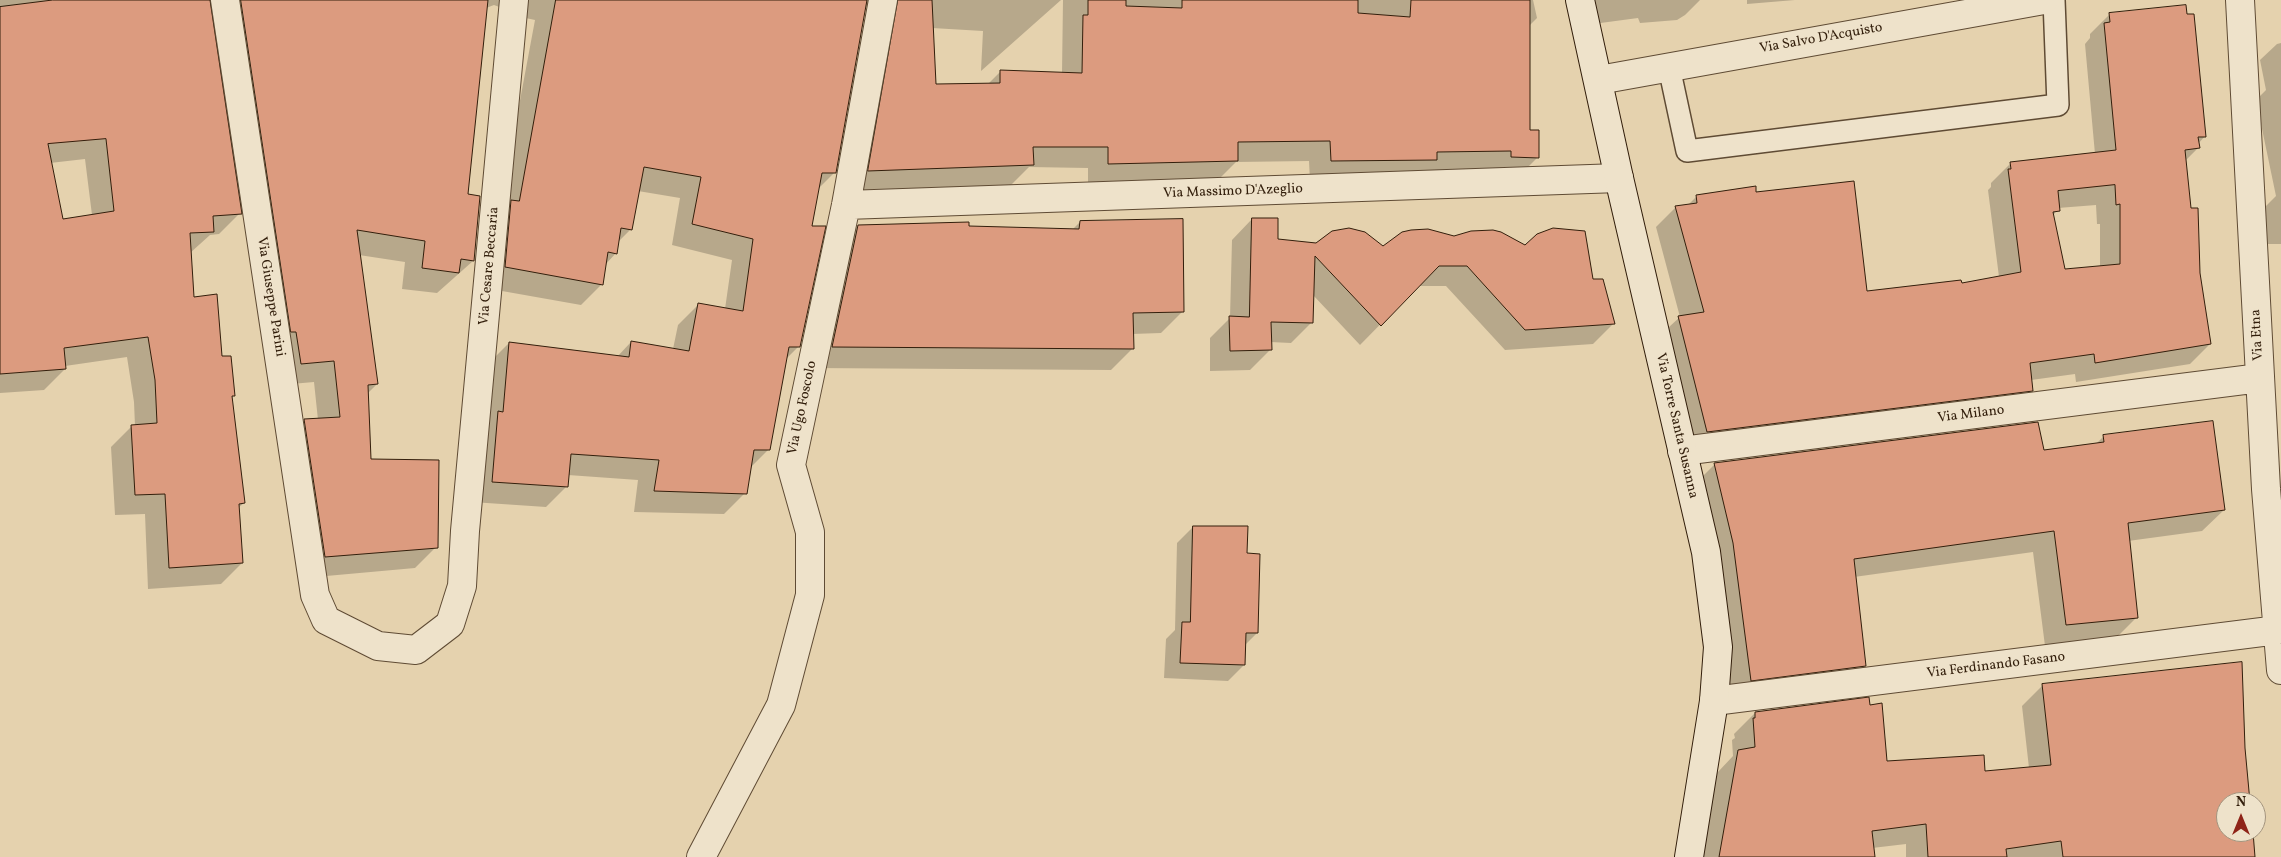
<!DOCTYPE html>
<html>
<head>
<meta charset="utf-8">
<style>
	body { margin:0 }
	#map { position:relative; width:2281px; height:857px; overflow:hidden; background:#e5d2ae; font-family:Vollkorn,serif }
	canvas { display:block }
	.north { position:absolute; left:2216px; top:792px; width:50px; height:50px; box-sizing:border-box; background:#eee2ca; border:1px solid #a3947e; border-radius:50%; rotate:0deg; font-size:14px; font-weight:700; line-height:20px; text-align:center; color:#321e0b }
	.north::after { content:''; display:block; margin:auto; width:18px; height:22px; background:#8f2418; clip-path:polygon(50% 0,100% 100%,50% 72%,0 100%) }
</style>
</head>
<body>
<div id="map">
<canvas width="2281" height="857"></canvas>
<div class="north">N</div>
</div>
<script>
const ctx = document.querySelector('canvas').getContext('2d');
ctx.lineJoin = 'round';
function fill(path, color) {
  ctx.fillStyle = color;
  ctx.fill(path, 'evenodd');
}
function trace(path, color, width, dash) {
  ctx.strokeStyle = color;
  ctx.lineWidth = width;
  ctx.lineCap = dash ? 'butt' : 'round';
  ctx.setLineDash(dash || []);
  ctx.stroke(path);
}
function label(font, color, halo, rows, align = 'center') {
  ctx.font = font + ' Vollkorn,serif';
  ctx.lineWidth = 4;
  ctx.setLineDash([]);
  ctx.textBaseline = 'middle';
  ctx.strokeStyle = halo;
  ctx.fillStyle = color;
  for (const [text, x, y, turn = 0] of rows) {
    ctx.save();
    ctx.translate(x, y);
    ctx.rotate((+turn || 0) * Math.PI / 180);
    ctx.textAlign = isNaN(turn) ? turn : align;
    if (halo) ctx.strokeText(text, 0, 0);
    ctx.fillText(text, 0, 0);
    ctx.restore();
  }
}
fill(new Path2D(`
	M0,0H1061L981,71L983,31L932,28L934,85L988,84L1001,71L1062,73L1063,0H1533L1537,18L1529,26V131L1538,157L1517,178L1310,181L1309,161L1236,162L1216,182L1088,185V168L1029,167L1011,185L848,192L872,9L865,6L835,172L818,189L811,228L799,346L786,359L769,449L750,468L745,493L724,514L634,512L638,480L568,475L567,486L546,507L472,502L488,364L509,343L617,357L631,342L673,349L678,325L699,304L725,309L732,260L672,245L680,198L638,191L631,229L618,242L616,253L605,265L602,284L581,305L485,288L535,20L507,14L502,8L494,5L486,8L466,195L473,261L437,293L402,289L405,262L359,255L377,384L367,394L370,460L436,547L415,568L304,578L284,441L305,420H318L314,382L280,385L216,11L209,6L240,213L219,234L210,235L190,253L193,299L221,357L233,396L231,398L244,503L238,508L242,563L221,584L148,589L145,514L115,515L111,447L132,426H135L134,402L127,357L65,366V369L44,390L0,393ZM85,159L92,215L62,220L50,163Z
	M1574,0H1700L1685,15L1677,20L1640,23L1638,18L1578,26Z
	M1747,0H1795L1747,4Z
	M2110,14L2205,136L2198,144V148L2185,161L2198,273L2210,344L2190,364L2076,382L2075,374L2031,380L2032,390L2012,410L1688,451L1658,337L1680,317L1656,227L1676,207L1688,205L1697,196L1755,194L1866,293L1961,285L1999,277L1988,190L1991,187V183L2011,163L2095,154L2085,44L2090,38V34ZM2096,205L2097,224H2100V267L2064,270L2053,216L2058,208Z
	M2281,43V244H2261L2260,212L2276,196L2256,100L2266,90L2260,60L2277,44Z
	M1252,219L1277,240L1382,248L1592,281L1613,324L1593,344L1505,350L1446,286H1418L1360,345L1313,295L1311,323L1291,343L1270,342L1271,349L1250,370L1210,371V338L1230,318L1232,240Z
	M1080,222L1182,312L1161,333L1132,334V349L1111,370L811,368L837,248L858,226L968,227L1072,230Z
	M2104,436L2224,510L2202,531L2128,541L2137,617L2115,639L2045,646L2033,552L1854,577L1865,666L1843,687L1729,702L1693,486L1715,464L2043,452L2096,444Z
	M1193,527L1246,555L1257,633L1244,646V665L1228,681L1164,678L1166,639L1175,630L1177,543Z
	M2043,685L2244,748L2249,802H2226V832H2252L2254,857H1906V844L1872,848L1873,857H1703L1717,773L1733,756L1732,740L1735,738L1734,734L1755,713L1869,706L1886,762L1984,772L2029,768L2022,706Z`), '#0003');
const building = new Path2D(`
	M53,0H210L242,214L213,216L214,232L190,233L194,297L217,294L222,356H231L235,396H232L245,503L239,504L243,563L169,568L165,494L135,495L131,425L157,423L155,380L148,337L64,348L66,369L0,374V7ZM106,139L114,211L63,219L48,144Z
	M241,0H488L468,194L480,196L474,261L461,259L459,273L422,268L425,241L357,230L378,384L368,385L371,459L439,460L438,548L325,557L304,419L340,417L334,361L301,364L296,332H291Z
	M556,0H867L836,173H822L812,226H826L800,347H789L770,450H754L747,494L654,491L659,460L571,454L568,487L492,482L498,411L503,412L509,342L629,357L631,341L689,351L698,303L743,311L753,239L692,224L701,177L644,167L632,230L621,228L617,254L608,252L603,285L505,267L511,200L519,201Z
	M898,0H932L936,84L1000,83V70L1082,73L1083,15H1088V0H1126V6L1182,8V0H1358V13L1410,17L1411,0H1530V130H1539V158L1511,157V151L1437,152V160L1331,161L1330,141L1238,142V161L1108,164V147H1033L1034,165L868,171Z
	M2186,5L2187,14H2194L2206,137H2198L2200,148L2185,150L2191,208H2198L2200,273L2211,344L2095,363L2094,354L2030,363L2033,391L1707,432L1678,316L1704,312L1675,206L1697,203L1696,195L1756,186V192L1854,181L1867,291L1961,280L1962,283L2021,272L2008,169H2011L2010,162L2116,150L2104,23L2110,22L2109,13ZM2115,185L2116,205L2120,204V264L2065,269L2053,212L2060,211L2058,191Z
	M1252,218H1278V239L1316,243L1332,231L1349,228L1365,232L1383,246L1402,232L1411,230L1428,229L1454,236L1471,231L1493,230L1501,232L1525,245L1537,234L1553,228L1585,231L1593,279H1603L1615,324L1525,330L1467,266H1439L1381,326L1315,256L1313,323L1271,322L1272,350L1230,351L1229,316L1249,317Z
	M1183,219L1184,312L1133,313L1134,349L832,347L858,225L969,222V226L1079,229L1080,221Z
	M2213,421L2225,510L2128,523L2138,618L2066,625L2054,531L1854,559L1866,666L1751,681L1733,543L1714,463L2038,422L2044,450L2104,442L2103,435Z
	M1193,526H1248L1247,553L1260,554L1258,633H1246L1245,665L1180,663L1182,622H1190Z
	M2242,662L2245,748L2250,802H2226V832H2253L2255,857H2063L2061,841L2006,849L2007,857H1928L1926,824L1872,831L1875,857H1719L1738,750L1755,747L1753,718H1755V712L1869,697L1870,705L1882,703L1887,761L1984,755L1985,771L2051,765L2042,684Z`);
fill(building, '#dc9b7f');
trace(building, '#321e0b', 1);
const service = new Path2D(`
	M1669,67L1687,151L2058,105L2054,0`);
const minor = new Path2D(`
	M225,0L315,595L326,620L378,646L416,650L450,624L462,586L465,531L514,0
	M2240,0L2266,489L2281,670
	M1599,80L2044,0
	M846,205L1619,178
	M1682,451L2260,378
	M1714,701L2278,630
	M701,857L781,705L810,595V532L791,465L846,205L883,0`);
const secondary = new Path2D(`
	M1580,0L1619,178L1706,552L1718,647L1714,701L1689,857`);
trace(service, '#5f4b34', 24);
trace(minor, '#5f4b34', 30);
trace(secondary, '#321e0b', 30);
trace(service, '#eee2ca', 21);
trace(minor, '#eee2ca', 28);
trace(secondary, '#eee2ca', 28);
label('14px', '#321e0b', '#eee2ca', [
	["Via Salvo D'Acquisto",1821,39,-10],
	["Via Massimo D'Azeglio",1233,192,-2],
	["Via Cesare Beccaria",490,266,-85],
	["Via Giuseppe Parini",270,297,81],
	["Via Etna",2258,335,-93],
	["Via Ugo Foscolo",803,408,-78],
	["Via Milano",1971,415,-7],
	["Via Torre Santa Susanna",1676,426,77],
	["Via Ferdinando Fasano",1996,666,-7]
]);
</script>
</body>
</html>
